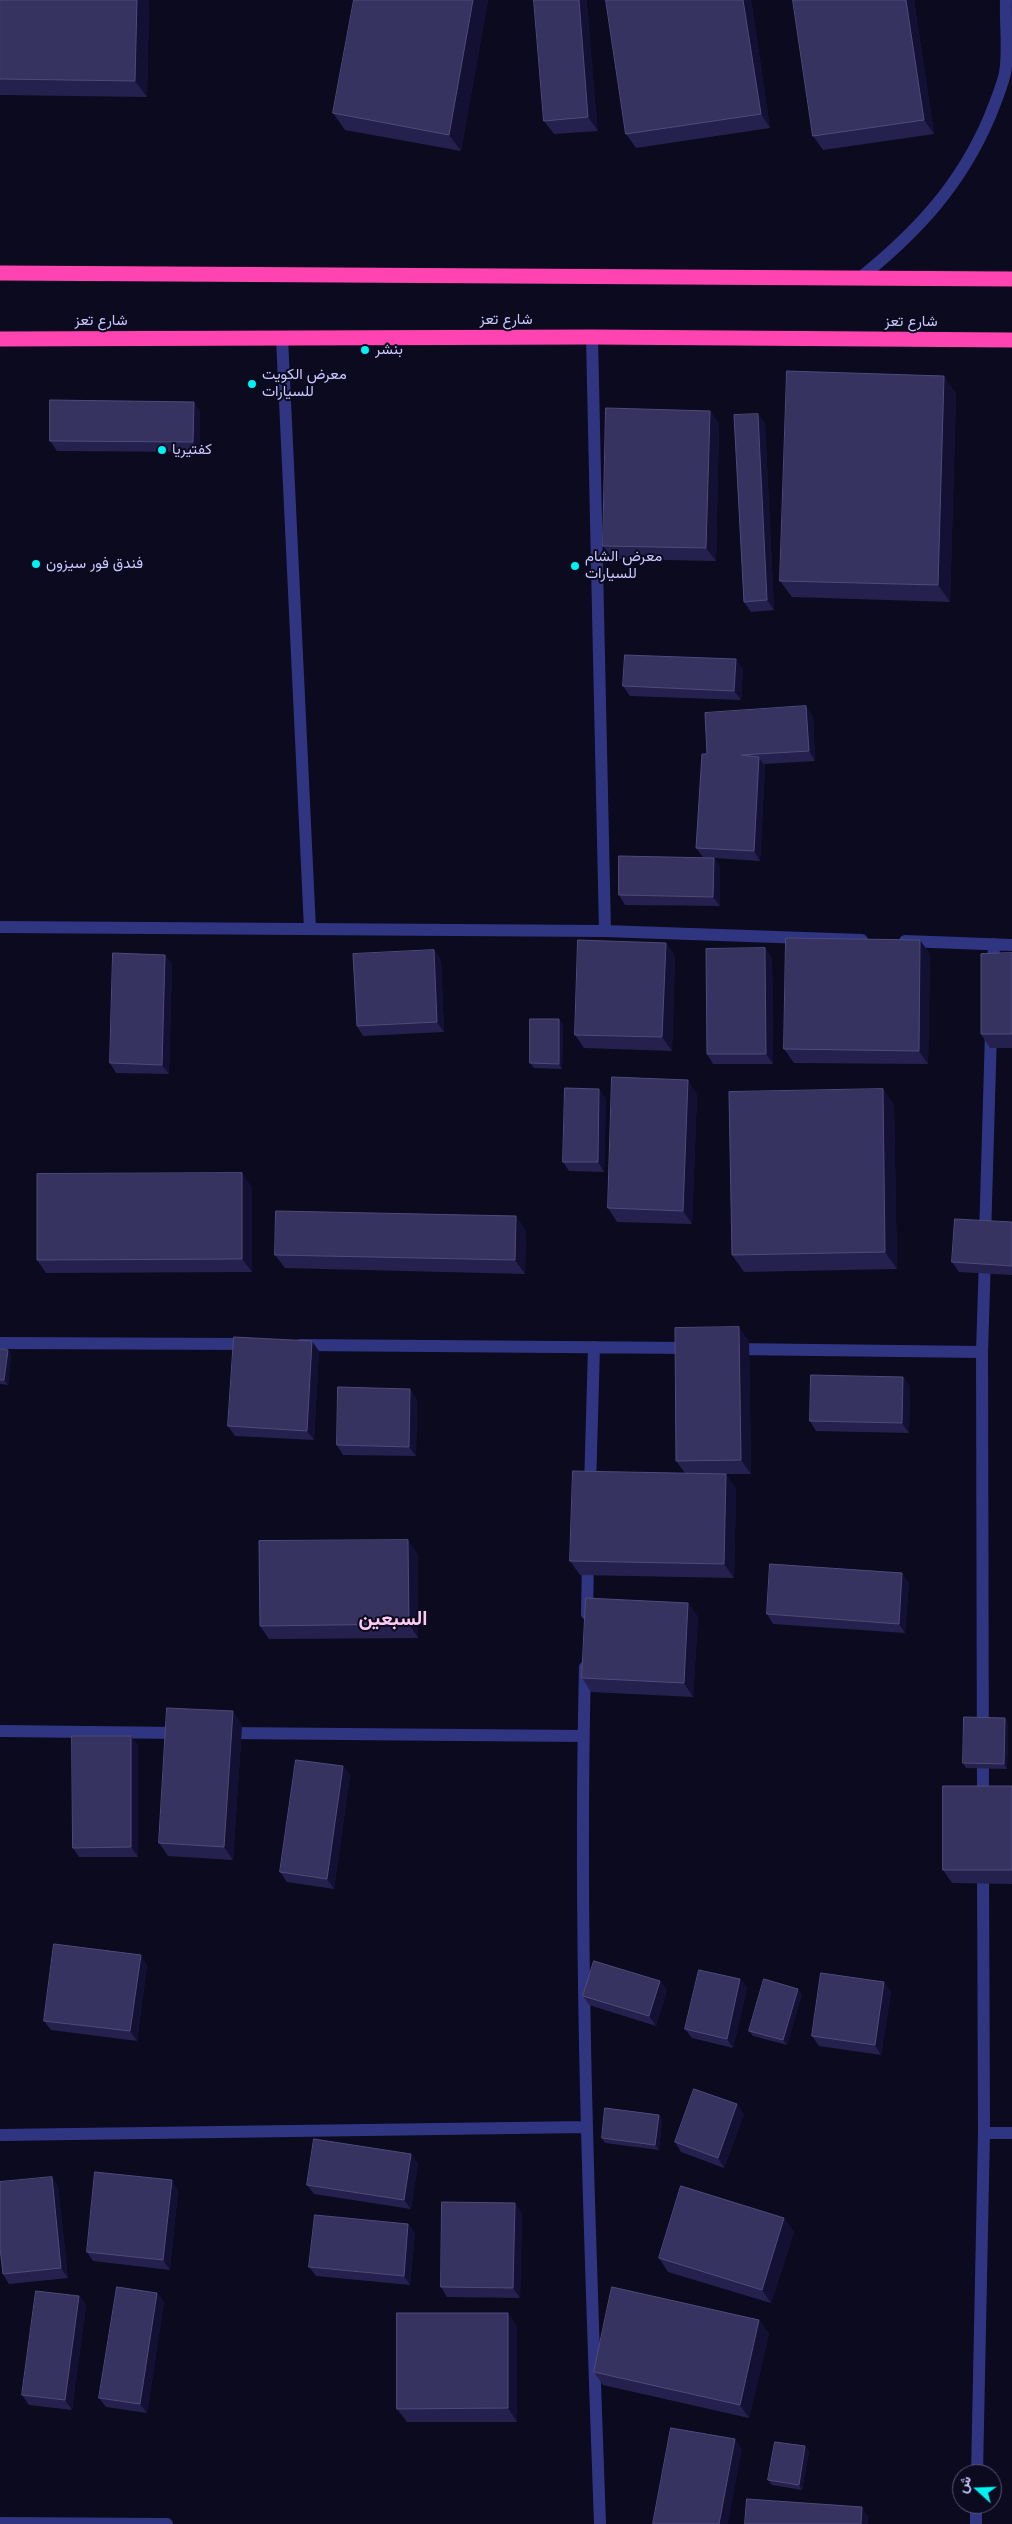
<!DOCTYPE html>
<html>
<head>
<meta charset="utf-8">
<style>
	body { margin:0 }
	#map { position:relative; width:1012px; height:2524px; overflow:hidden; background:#0b0a1f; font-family:"DM Sans",Vazirmatn,sans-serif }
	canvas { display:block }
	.north { position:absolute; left:952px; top:2464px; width:50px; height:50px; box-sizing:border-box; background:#0b0a1f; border:1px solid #575679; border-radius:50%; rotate:290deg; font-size:14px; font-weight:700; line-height:20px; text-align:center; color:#c8c8ff }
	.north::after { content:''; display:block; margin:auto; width:18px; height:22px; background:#00f2f3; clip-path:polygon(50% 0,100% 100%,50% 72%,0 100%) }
</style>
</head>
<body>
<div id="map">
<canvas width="1012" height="2524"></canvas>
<div class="north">ش</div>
</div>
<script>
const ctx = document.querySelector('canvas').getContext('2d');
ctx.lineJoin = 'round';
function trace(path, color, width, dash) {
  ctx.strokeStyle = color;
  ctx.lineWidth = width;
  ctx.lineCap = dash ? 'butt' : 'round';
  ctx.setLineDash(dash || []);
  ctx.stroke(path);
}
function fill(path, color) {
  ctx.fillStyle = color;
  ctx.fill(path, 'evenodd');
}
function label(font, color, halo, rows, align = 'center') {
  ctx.font = font + ' "DM Sans",Vazirmatn,sans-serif';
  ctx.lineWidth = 4;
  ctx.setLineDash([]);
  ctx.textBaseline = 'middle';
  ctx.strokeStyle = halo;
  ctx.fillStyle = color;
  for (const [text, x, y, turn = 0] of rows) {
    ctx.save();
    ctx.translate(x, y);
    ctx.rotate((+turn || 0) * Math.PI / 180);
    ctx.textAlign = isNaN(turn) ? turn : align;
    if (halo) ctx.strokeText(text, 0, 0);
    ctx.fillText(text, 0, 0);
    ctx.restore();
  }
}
trace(new Path2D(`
	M860,278C917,232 961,185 990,116C995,103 1002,87 1005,73C1009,50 1005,23 1006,0
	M592,337L605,931
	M282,338L310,929
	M0,927L605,931L862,940
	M905,941L1012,945
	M993,969L994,944
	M985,1237L991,1032
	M0,1343L250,1344
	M300,1345L690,1348
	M732,1349L982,1352
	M590,1487L594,1347
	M587,1614L588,1559
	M585,1667C578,1952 590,2239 600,2524
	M0,1731L181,1733
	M226,1733L583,1736
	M983,1802L982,1352L985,1257
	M984,2133H1012
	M0,2135L586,2127
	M977,2474L984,2133L983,1867
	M0,2523L167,2524
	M976,2524V2504`), '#303582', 12);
trace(new Path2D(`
	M0,273L1012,279
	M0,339L592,337L1012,340`), '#ff43b0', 15);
fill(new Path2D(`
	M0,0H149L147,97L0,95Z
	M488,0L461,151L345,130L333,113Z
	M534,0L598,131L554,134L544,121Z
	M606,0H751L770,128L636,148L626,134Z
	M793,0H914L934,134L823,150L813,136Z
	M956,393L950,602L792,597L780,581Z
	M200,411V452L57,451L50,441Z
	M710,411L719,424L716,561L613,559L603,546Z
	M765,423L774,610L751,612L744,602Z
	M743,669L741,700L630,696L623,686Z
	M813,716L815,761L764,764L765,767L760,861L714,858L720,867V906L625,905L619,895L703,857L696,848L707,754Z
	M666,943L675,956L672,1051L584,1048L575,1035Z
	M765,948L772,958L773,1064H713L707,1054Z
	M434,950L441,960L444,1032L363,1036L357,1026Z
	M1012,953V1048H990L981,1034Z
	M930,954L928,1064L794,1063L784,1049Z
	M165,955L172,964L169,1074L116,1073L110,1063Z
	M563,1024L562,1069L534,1068L530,1063Z
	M883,1089L894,1106L897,1269L744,1272L732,1255Z
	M697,1094L692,1224L617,1222L608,1208Z
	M606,1098L604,1172L569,1171L563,1162Z
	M252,1187V1272L46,1273L37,1260Z
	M1012,1222V1275L959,1272L952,1262Z
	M526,1230L525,1274L285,1268L275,1255Z
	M749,1341L751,1474H722L736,1488L734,1578L580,1575L570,1561L685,1473L676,1461Z
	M0,1349L8,1350L11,1355L8,1385L0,1384Z
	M319,1351L314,1440L235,1436L228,1426Z
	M903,1377L910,1387L909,1433L816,1431L810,1421Z
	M417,1399L416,1456L343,1455L337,1445Z
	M418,1554V1638L269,1639L260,1626Z
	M909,1583L905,1633L773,1624L767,1614Z
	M688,1603L698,1617L693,1697L591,1692L582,1678Z
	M1005,1718L1008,1723L1007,1769L966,1768L963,1763Z
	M242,1725L233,1860L168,1856L159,1843Z
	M131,1736L138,1746V1857H79L73,1848Z
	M343,1766L350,1775L334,1889L287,1882L280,1872Z
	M1012,1786V1884L952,1883L943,1870Z
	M147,1965L137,2041L51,2030L44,2021Z
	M740,1979L747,1988L733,2048L692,2038L685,2029Z
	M660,1981L667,1990L656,2026L589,2005L583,1996Z
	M884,1982L891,1992L881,2055L819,2046L812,2036Z
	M802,1994L787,2045L753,2036L749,2031Z
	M744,2114L724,2168L681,2152L675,2142Z
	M659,2115L662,2120L659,2150L605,2143L602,2138Z
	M418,2163L411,2209L314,2194L307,2185Z
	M58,2186L68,2278L9,2284L3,2274Z
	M178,2190L170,2270L93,2261L87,2252Z
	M522,2213L520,2298L447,2297L441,2287Z
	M784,2218L794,2232L771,2303L668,2272L659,2258Z
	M408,2224L415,2233L410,2285L316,2276L309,2267Z
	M157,2293L164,2302L147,2413L106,2407L99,2398Z
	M79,2296L86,2305L72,2410L29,2405L22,2395Z
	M759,2320L769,2334L749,2418L603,2385L594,2372Z
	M517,2326V2422H407L397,2409Z
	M809,2451L802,2490L772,2485L768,2480Z`), '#25214e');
fill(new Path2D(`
	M137,0H149L147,97L135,81Z
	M473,0H488L461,151L449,135Z
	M579,0H587L598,131L588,117Z
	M743,0H751L770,128L761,114Z
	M906,0H914L934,134L924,120Z
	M944,376L956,393L950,602L938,585Z
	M194,402L200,411V452L193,442Z
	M710,411L719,424L716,561L706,548Z
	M758,414L765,423L774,610L767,600Z
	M736,659L743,669L741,700L734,691Z
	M806,706L813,716L815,761L809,751Z
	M759,757L765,767L760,861L754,851Z
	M714,858L720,867V906L713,897Z
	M920,940L930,954L928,1064L919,1051Z
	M666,943L675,956L672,1051L662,1037Z
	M765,948L772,958L773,1064L766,1054Z
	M434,950L441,960L444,1032L437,1022Z
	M165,955L172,964L169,1074L162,1065Z
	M559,1019L563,1024L562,1069L559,1064Z
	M688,1080L697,1094L692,1224L683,1211Z
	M599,1089L606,1098L604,1172L598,1162Z
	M883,1089L894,1106L897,1269L885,1252Z
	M242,1173L252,1187V1272L242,1259Z
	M516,1216L526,1230L525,1274L515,1260Z
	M739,1327L749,1341L751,1474L741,1460Z
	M312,1341L319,1351L314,1440L307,1431Z
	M8,1350L11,1355L8,1385L4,1380Z
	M903,1377L910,1387L909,1433L902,1423Z
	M410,1389L417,1399L416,1456L409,1447Z
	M726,1474L736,1488L734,1578L724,1564Z
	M408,1540L418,1554V1638L409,1624Z
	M902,1573L909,1583L905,1633L899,1624Z
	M688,1603L698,1617L693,1697L684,1683Z
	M233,1711L242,1725L233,1860L224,1847Z
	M1005,1718L1008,1723L1007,1769L1004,1764Z
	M131,1736L138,1746V1857L131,1847Z
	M343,1766L350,1775L334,1889L327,1879Z
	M141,1955L147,1965L137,2041L130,2031Z
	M740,1979L747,1988L733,2048L727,2039Z
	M660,1981L667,1990L656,2026L649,2016Z
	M884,1982L891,1992L881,2055L875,2045Z
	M798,1989L802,1994L787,2045L783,2040Z
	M737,2104L744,2114L724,2168L718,2158Z
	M659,2115L662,2120L659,2150L655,2145Z
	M411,2154L418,2163L411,2209L404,2200Z
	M52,2177L58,2186L68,2278L61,2268Z
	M172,2180L178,2190L170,2270L163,2260Z
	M515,2203L522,2213L520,2298L513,2288Z
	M784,2218L794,2232L771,2303L762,2290Z
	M408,2224L415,2233L410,2285L404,2276Z
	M157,2293L164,2302L147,2413L140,2404Z
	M79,2296L86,2305L72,2410L65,2400Z
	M508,2313L517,2326V2422L508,2408Z
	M759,2320L769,2334L749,2418L740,2405Z
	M735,2439L742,2449L728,2524H719Z
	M805,2446L809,2451L802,2490L799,2485Z
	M862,2507L869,2517L868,2524H861Z`), '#131033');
const building = new Path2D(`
	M0,0H137L135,81L0,79Z
	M354,0H473L449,135L333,113Z
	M534,0H579L588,117L544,121Z
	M606,0H743L761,114L626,134Z
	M793,0H906L924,120L813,136Z
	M787,371L944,376L938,585L780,581Z
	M50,400L194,402L193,442L50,441Z
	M606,408L710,411L706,548L603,546Z
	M758,414L767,600L744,602L734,415Z
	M625,655L736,659L734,691L623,686Z
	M806,706L809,751L741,755L759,757L754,851L696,848L702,754H707L705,713Z
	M619,856L714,858L713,897L619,895Z
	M786,938L920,940L919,1051L784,1049Z
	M578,940L666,943L662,1037L575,1035Z
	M765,948L766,1054H707L706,949Z
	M434,950L437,1022L357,1026L353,954Z
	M113,953L165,955L162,1065L110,1063Z
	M1012,953V1034H981V954Z
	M530,1019H559V1064L530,1063Z
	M612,1077L688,1080L683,1211L608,1208Z
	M565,1088L599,1089L598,1162H563Z
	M883,1089L885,1252L732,1255L729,1092Z
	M242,1173V1259L37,1260V1174Z
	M276,1211L516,1216L515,1260L275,1255Z
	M955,1219L1012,1222V1266L952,1262Z
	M739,1327L741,1460L676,1461L675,1328Z
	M234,1337L312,1341L307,1431L228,1426Z
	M0,1349L8,1350L4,1380H0Z
	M811,1375L903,1377L902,1423L810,1421Z
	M338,1387L410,1389L409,1447L337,1445Z
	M573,1471L726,1474L724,1564L570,1561Z
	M408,1540L409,1624L260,1626L259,1541Z
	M770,1564L902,1573L899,1624L767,1614Z
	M586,1598L688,1603L684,1683L582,1678Z
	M167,1708L233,1711L224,1847L159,1843Z
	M964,1717L1005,1718L1004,1764L963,1763Z
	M72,1736H131V1847L73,1848Z
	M296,1760L343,1766L327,1879L280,1872Z
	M943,1786H1012V1870H943Z
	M54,1944L141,1955L130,2031L44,2021Z
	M594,1961L660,1981L649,2016L583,1996Z
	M699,1970L740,1979L727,2039L685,2029Z
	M821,1973L884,1982L875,2045L812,2036Z
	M764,1979L798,1989L783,2040L749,2031Z
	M694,2089L737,2104L718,2158L675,2142Z
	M605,2108L659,2115L655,2145L602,2138Z
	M314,2139L411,2154L404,2200L307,2185Z
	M95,2172L172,2180L163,2260L87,2252Z
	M52,2177L61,2268L3,2274L0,2248V2182Z
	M681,2186L784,2218L762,2290L659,2258Z
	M442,2202L515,2203L513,2288L441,2287Z
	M315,2215L408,2224L404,2276L309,2267Z
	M117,2287L157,2293L140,2404L99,2398Z
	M612,2287L759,2320L740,2405L594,2372Z
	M36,2291L79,2296L65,2400L22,2395Z
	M397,2313H508V2408L397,2409Z
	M671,2428L735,2439L719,2524H653Z
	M775,2442L805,2446L799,2485L768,2480Z
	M747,2499L862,2507L861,2524H745Z`);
fill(building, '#373361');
trace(building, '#4e4a7a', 1);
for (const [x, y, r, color] of [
	[365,350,5,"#00f2f3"],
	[252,384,5,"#00f2f3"],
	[162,450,5,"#00f2f3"],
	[36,564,5,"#00f2f3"],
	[575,566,5,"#00f2f3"]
]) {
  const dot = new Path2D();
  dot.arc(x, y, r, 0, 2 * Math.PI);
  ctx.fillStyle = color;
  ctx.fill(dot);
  trace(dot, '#0b0a1f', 2);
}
label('15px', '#c8c8ff', '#0b0a1f', [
	["شارع تعز",506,320],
	["شارع تعز",101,321],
	["شارع تعز",911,322]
]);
label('15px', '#c8c8ff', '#0b0a1f', [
	["بنشر",375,350],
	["معرض الكويت",262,375],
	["للسيارات",262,392],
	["كفتيريا",172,450],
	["معرض الشام",585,557],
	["للسيارات",585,574],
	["فندق فور سيزون",46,564]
], 'left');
label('bold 20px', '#ffcaf1', '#0b0a1f', [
	["السبعين",393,1620]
]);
</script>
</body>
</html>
